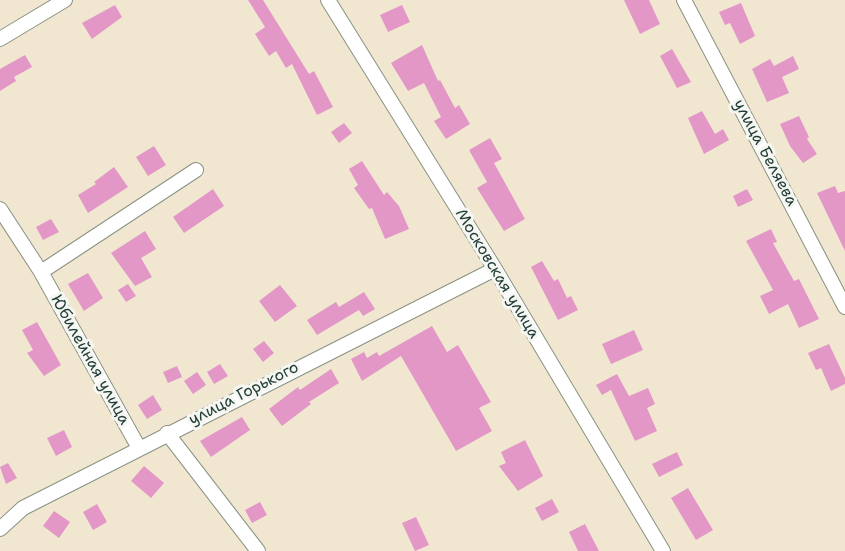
<!DOCTYPE html>
<html>
<head>
<meta charset="utf-8">
<style>
	body { margin:0 }
	canvas { display:block; background:#f1e7d1 }
</style>
</head>
<body>
<canvas width="845" height="551"></canvas>
<script>
const ctx = document.querySelector('canvas').getContext('2d');
ctx.lineJoin = 'round';
function fill(path, color) {
  ctx.fillStyle = color;
  ctx.fill(path, 'evenodd');
}
function trace(path, color, width, dash) {
  ctx.strokeStyle = color;
  ctx.lineWidth = width;
  ctx.lineCap = dash ? 'butt' : 'round';
  ctx.setLineDash(dash || []);
  ctx.stroke(path);
}
function label(font, color, halo, rows, align = 'center') {
  ctx.font = font + ' "Shantell Sans",sans-serif';
  ctx.lineWidth = 6;
  ctx.setLineDash([]);
  ctx.textBaseline = 'middle';
  ctx.strokeStyle = halo;
  ctx.fillStyle = color;
  for (const [text, x, y, turn = 0] of rows) {
    ctx.save();
    ctx.translate(x, y);
    ctx.rotate((+turn || 0) * Math.PI / 180);
    ctx.textAlign = isNaN(turn) ? turn : align;
    if (halo) ctx.strokeText(text, 0, 0);
    ctx.fillText(text, 0, 0);
    ctx.restore();
  }
}
fill(new Path2D(`
	M248,0H263L309,74L314,71L333,107L317,115L292,64L286,68L276,51L269,56L255,34L265,27Z
	M624,0H649L660,24L640,34Z
	M741,3L755,36L740,44L730,23L725,25L719,12Z
	M115,5L122,17L92,39L82,23Z
	M402,5L410,22L388,32L380,15Z
	M422,45L438,81L440,80L455,108L459,105L470,124L446,139L434,121L441,117L424,83L408,91L391,63Z
	M672,49L691,82L677,88L660,56Z
	M25,55L32,67L14,77L16,81L0,91V69Z
	M793,56L799,69L782,77L789,93L767,102L752,69L770,59L774,66Z
	M702,111L715,134L723,129L729,140L704,154L688,118Z
	M799,116L809,137L807,139L817,154L803,163L790,146L780,124Z
	M344,123L352,133L339,143L331,132Z
	M490,138L502,159L494,163L525,219L504,231L477,188L487,182L469,150Z
	M154,146L166,165L148,176L136,157Z
	M362,161L384,195L387,192L399,206L409,229L385,239L372,208L369,209L354,188L358,185L349,169Z
	M114,167L128,187L88,213L78,195L96,184L94,182Z
	M835,186L838,193L845,191V251L817,193Z
	M213,189L224,206L184,233L173,217Z
	M747,189L753,200L738,207L733,196Z
	M51,219L59,232L43,240L36,227Z
	M771,229L777,242L773,243L794,281L799,279L819,319L799,328L788,304L769,314L760,296L773,290L746,241Z
	M145,231L156,249L141,258L152,277L135,286L111,253Z
	M542,261L554,281L558,279L567,298L571,296L578,310L558,320L531,267Z
	M88,273L103,298L84,311L68,284Z
	M128,284L136,296L126,302L118,290Z
	M280,285L297,306L275,322L259,301Z
	M364,292L375,309L363,316L359,310L317,335L307,320L336,302L339,307Z
	M37,322L61,365L44,376L27,353L33,350L22,330Z
	M432,326L447,352L458,345L491,402L479,408L492,431L456,451L401,356L362,381L351,359L364,352L367,358L377,352L379,356Z
	M634,330L643,350L611,364L602,344Z
	M264,341L274,353L263,362L253,349Z
	M829,344L845,378V384L831,391L821,368L816,370L808,353Z
	M220,364L228,376L214,384L207,372Z
	M177,366L182,377L168,383L163,372Z
	M331,369L339,383L309,402L311,404L282,426L269,409L298,387L300,390Z
	M197,372L206,385L193,394L184,381Z
	M617,374L629,396L648,388L655,404L647,408L657,431L635,441L611,390L602,395L596,385Z
	M153,395L162,410L147,419L138,405Z
	M242,417L250,430L211,457L200,441Z
	M64,430L72,447L56,456L47,438Z
	M525,440L543,476L518,491L499,466L506,463L501,452Z
	M677,452L683,465L659,477L652,464Z
	M8,463L17,478L6,484L0,467Z
	M144,466L164,483L151,498L131,481Z
	M688,488L713,530L696,540L671,498Z
	M552,499L559,512L542,521L535,508Z
	M260,502L267,515L252,523L245,510Z
	M97,504L107,522L93,530L83,512Z
	M54,511L70,522L59,538L43,526Z
	M416,517L429,545L415,551L402,523Z
	M585,524L599,551H578L569,532Z`), '#e297c7');
const street = new Path2D(`
	M328,0L495,269L663,551
	M684,0L845,307
	M0,39L65,0
	M0,209L41,272L139,448
	M41,272L196,170
	M167,433L258,551
	M0,529L23,508L495,269`);
trace(street, '#889282', 16);
trace(street, '#fff', 14);
label('16px', '#1f3d34', '#f6f6f2', [
	["улица Беляева",765,153,62],
	["Московская улица",497,274,59],
	["Юбилейная улица",90,360,61],
	["улица Горького",244,394,-27]
]);
</script>
</body>
</html>
